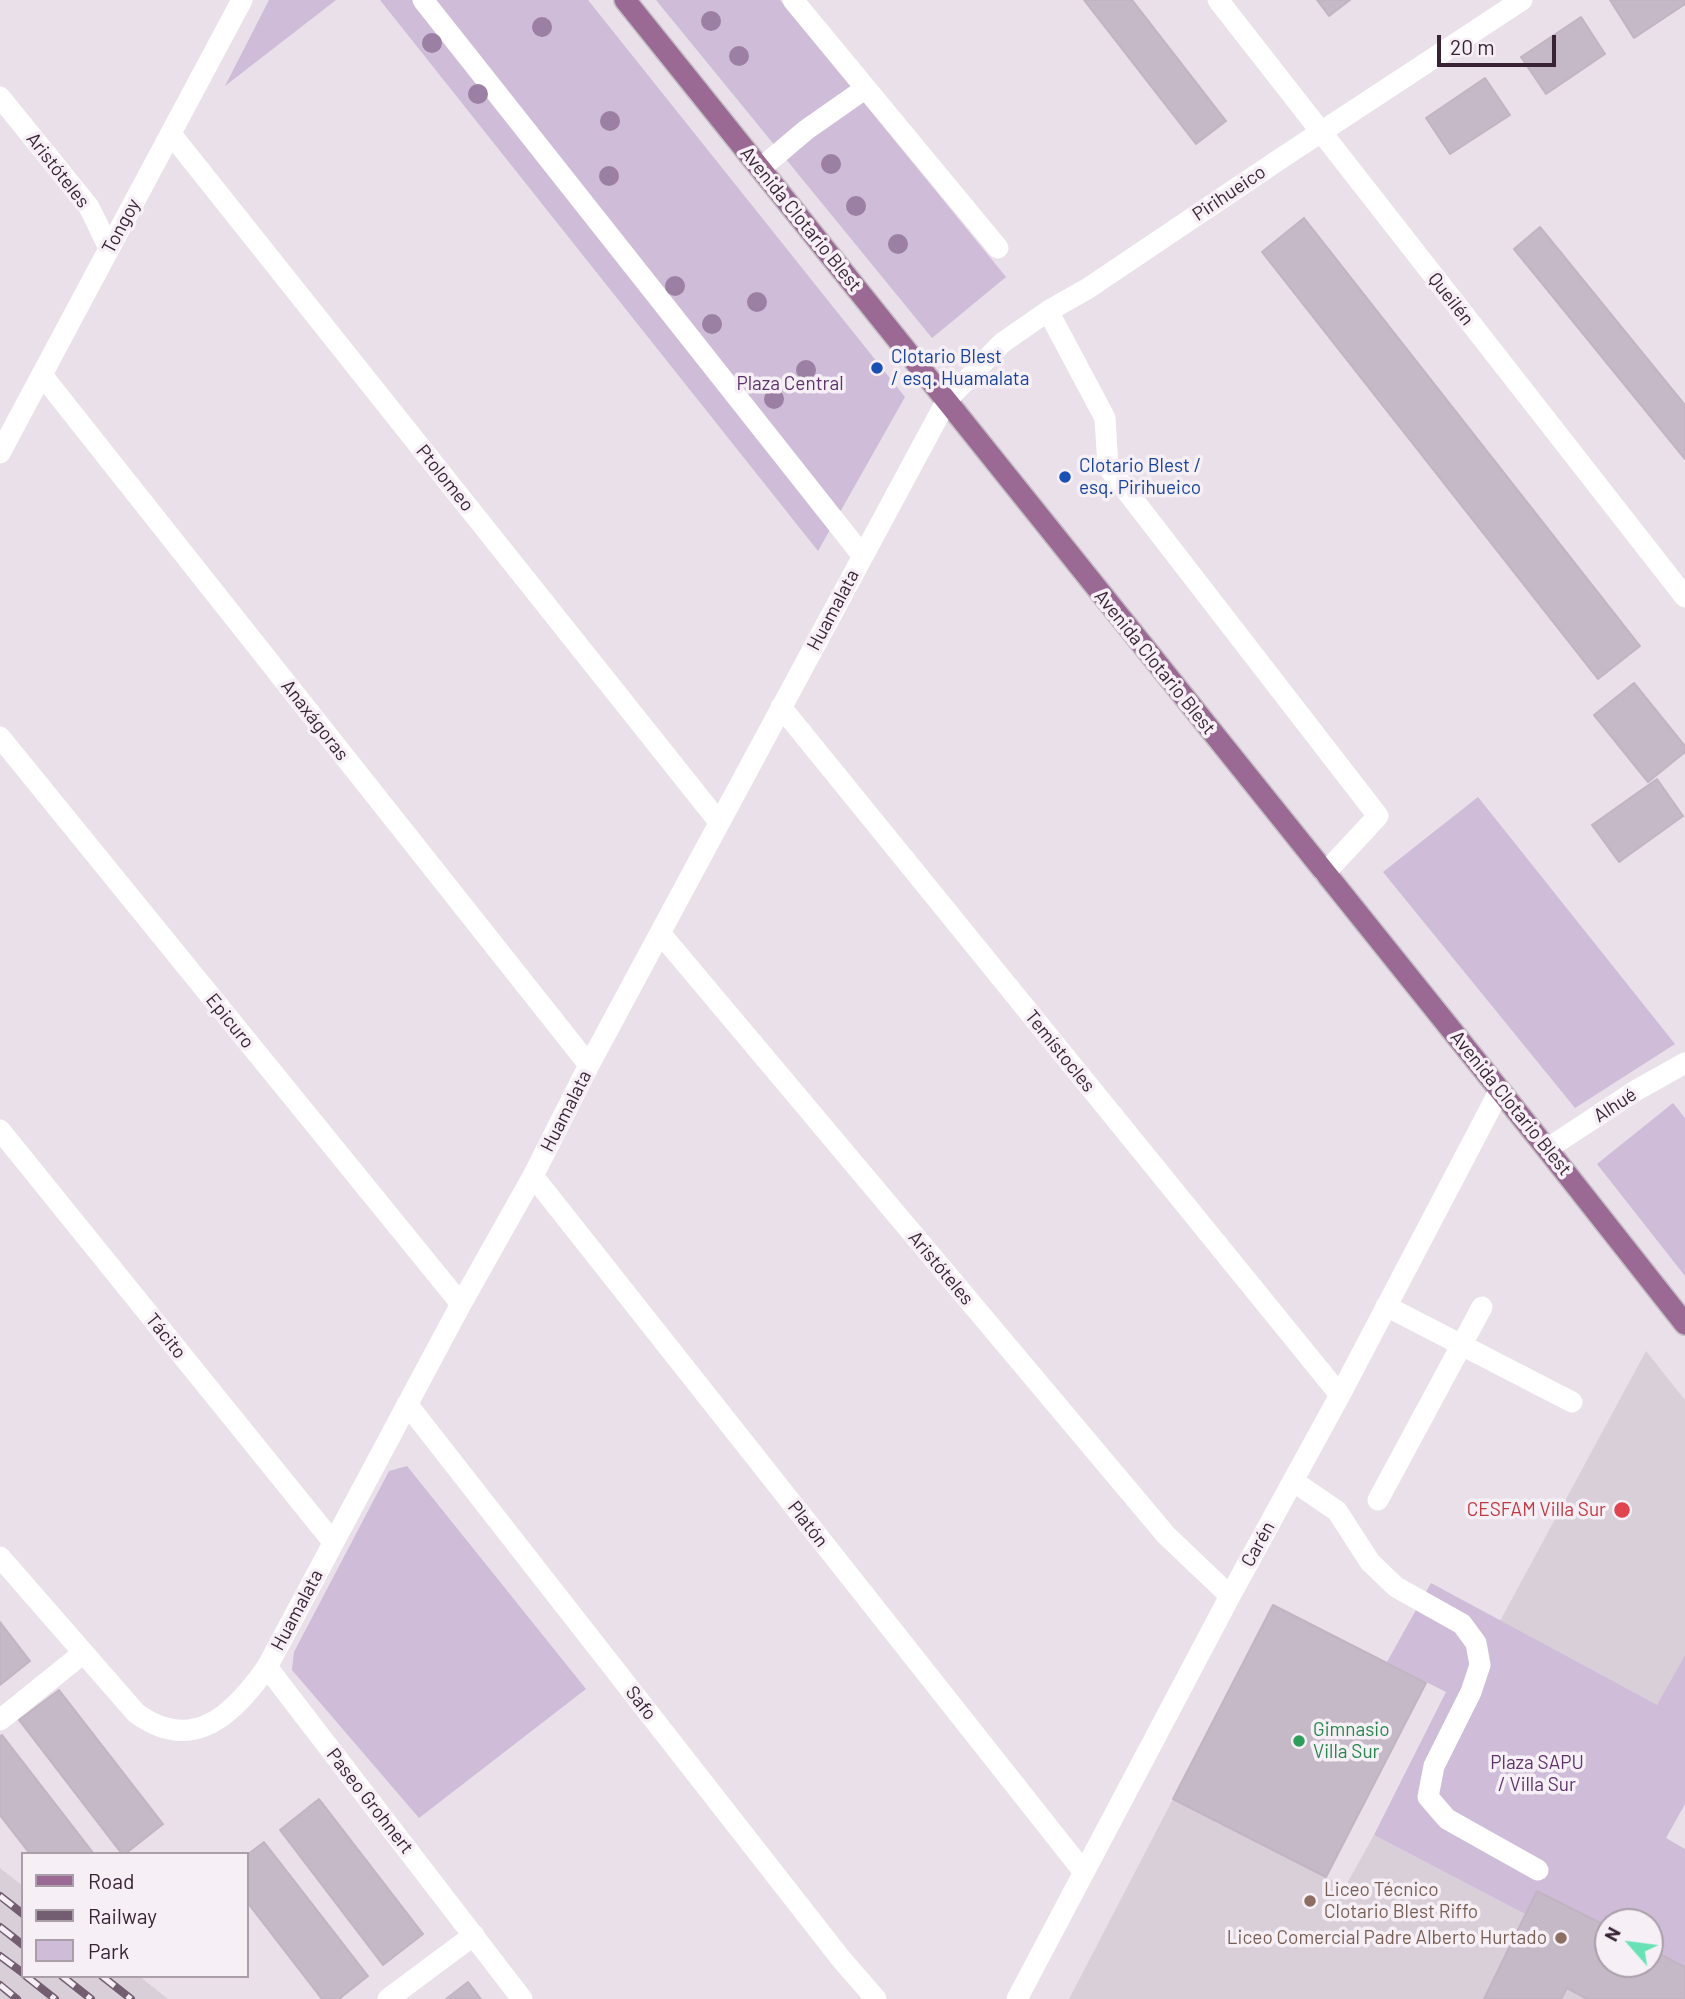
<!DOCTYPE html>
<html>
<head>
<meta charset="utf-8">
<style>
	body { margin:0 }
	#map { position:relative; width:1685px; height:1999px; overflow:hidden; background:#e9e0e9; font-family:Barlow,sans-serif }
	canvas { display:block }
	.legend { position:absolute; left:21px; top:1852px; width:228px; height:126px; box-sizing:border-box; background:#f6f0f6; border:2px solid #aa9ea9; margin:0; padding:9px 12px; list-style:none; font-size:21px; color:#382335 }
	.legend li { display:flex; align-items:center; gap:14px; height:35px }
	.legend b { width:35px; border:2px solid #aa9ea9 }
	.north { position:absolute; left:1594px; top:1908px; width:70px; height:70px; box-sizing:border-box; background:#f6f0f6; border:2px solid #aa9ea9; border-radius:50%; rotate:298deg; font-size:19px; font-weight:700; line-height:28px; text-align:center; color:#382335 }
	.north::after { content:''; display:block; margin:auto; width:24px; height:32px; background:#66e2b4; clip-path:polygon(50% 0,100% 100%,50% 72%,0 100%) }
	.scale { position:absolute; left:1437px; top:35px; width:119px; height:32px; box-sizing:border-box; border:4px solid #382335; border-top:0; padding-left:9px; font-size:21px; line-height:24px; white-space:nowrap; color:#382335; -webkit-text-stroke:5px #f6f0f6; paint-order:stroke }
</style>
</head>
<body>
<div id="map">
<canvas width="1685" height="1999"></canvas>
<ul class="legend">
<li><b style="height:9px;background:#9a6a94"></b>Road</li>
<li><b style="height:9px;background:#735d71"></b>Railway</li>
<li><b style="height:19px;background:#cebcd8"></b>Park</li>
</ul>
<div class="north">N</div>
<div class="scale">20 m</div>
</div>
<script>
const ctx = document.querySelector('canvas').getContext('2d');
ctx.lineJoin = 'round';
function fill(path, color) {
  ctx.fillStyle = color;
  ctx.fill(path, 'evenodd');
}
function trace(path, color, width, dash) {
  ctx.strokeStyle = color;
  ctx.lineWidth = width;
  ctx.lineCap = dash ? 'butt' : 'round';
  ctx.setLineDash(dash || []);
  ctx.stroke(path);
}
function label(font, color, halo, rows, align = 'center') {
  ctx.font = font + ' Barlow,sans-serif';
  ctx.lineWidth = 7;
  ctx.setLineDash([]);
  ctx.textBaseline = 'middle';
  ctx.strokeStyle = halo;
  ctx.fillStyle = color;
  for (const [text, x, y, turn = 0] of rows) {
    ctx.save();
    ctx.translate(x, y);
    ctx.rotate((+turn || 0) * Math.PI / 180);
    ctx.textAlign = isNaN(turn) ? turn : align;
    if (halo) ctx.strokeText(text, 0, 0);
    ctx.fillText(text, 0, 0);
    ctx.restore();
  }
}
fill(new Path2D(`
	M1646,1351L1685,1400V1655L1657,1706L1500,1621Z
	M1173,1799L1345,1887L1374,1835L1525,1914L1537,1891L1608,1927V1964H1650V1949L1685,1967V1999H1069Z
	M0,1868L23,1886V1976H139L168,1999H0Z`), '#d8cfd9');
fill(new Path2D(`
	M269,0H336L225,86Z
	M380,0H588L905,397L818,551Z
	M656,0H780L1006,277L932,338Z
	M1478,797L1675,1044L1575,1108L1383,872Z
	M1673,1103L1685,1118V1276L1597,1164Z
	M407,1466L586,1689L419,1818L292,1670L294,1652L389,1471Z
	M1431,1583L1657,1705L1685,1655V1804L1666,1838L1685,1849V1967L1650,1949V1922H1608V1927L1538,1891L1525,1914L1374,1835L1446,1692L1387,1662Z`), '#cebcd8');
const building = new Path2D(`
	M1084,0H1132L1226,121L1196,144Z
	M1317,0H1350L1329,16Z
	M1610,0H1685V4L1634,38Z
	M1581,17L1605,54L1546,94L1521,57Z
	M1485,78L1510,115L1450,154L1426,118Z
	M1304,218L1640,646L1598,679L1262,252Z
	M1540,227L1685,405V459L1514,249Z
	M1634,683L1685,746V752L1648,782L1594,715Z
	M1657,779L1683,816L1619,862L1592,825Z
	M1273,1605L1426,1683L1326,1877L1173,1799Z
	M0,1622L30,1661L0,1685Z
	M59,1690L163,1824L125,1854H122L19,1720Z
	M2,1735L94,1854H30L0,1815V1737Z
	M319,1799L423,1934L383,1965L280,1830Z
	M264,1842L368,1976L339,1999H322L247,1902V1855Z
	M1537,1891L1608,1927V1964H1650V1949L1685,1967V1999H1587L1567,1988L1561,1999H1484Z
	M468,1982L481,1999H446Z`);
fill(building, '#c6b9c7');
trace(building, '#c2b4c2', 2);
const major = new Path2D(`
	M625,0L1547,1149L1685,1324`);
trace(major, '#c3bdc2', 24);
trace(new Path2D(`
	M423,0L862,555
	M793,0L998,248
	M1218,0L1685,597
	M0,97L89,207L109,248
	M171,134L719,822
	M761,168L806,130L866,88
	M1048,311L1105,418L1108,467L1378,816L1325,873
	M42,375L589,1065
	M0,453L242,0
	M781,707L1340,1395
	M0,737L461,1304
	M660,933L1166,1535L1230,1596
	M0,1130L333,1542
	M1547,1149L1635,1091L1685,1063
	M533,1176L1083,1871
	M1386,1306L1572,1402
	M407,1404L842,1960L876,1999
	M1293,1481L1337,1511L1370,1562L1396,1587L1462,1624L1476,1643L1480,1665L1471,1692L1434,1766L1428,1797L1447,1819L1538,1870
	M1378,1500L1482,1307
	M0,1557L136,1713C193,1755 234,1714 267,1667L461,1304L533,1176L589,1065L947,400L1002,343L1048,311L1087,289L1280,159L1522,0
	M267,1667L522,1999
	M0,1720L82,1654
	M388,1999L474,1935
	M1017,1999L1230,1596L1340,1395L1500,1090`), '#fff', 21);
trace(major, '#9a6a94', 21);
const rail = new Path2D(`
	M0,1896L23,1914
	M0,1927L23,1945
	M0,1956L23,1973
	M26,1976L55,1999
	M62,1976L91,1999
	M102,1976L131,1999
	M0,1985L17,1999`);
trace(rail, '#735d71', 8);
trace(rail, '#f6f0f6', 5, [16]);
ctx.fillStyle = '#9c80a3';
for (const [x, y] of [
	[711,21],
	[542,27],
	[432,43],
	[739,56],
	[478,94],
	[610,121],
	[831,164],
	[609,176],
	[856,206],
	[898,244],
	[675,286],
	[757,302],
	[712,324],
	[806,370],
	[774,399]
]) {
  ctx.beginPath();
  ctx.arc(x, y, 10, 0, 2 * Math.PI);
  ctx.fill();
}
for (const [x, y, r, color] of [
	[877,368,7,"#1a4fb4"],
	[1065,477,7,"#1a4fb4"],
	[1622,1510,9,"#e0444e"],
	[1299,1741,7,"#2e9e5b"],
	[1310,1901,7,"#8d6e63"],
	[1561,1938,7,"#8d6e63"]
]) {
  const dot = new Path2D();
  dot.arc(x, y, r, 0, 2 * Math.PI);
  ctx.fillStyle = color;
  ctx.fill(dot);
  trace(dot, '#f6f0f6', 2.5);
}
label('19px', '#382335', '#f6f0f6', [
	["Aristóteles",58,170,52],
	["Pirihueico",1229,193,-34],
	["Avenida Clotario Blest",801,219,51],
	["Tongoy",121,226,-62],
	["Queilén",1451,299,52],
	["Ptolomeo",445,478,51],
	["Huamalata",833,610,-62],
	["Avenida Clotario Blest",1155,662,51],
	["Anaxágoras",315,720,52],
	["Epicuro",230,1021,51],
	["Temístocles",1060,1051,51],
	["Avenida Clotario Blest",1511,1103,51],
	["Alhué",1615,1105,-33],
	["Huamalata",566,1111,-63],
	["Aristóteles",941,1268,50],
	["Tácito",166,1336,51],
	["Platón",808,1524,52],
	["Carén",1258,1544,-61],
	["Huamalata",297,1610,-62],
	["Safo",641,1703,52],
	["Paseo Grohnert",370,1801,52]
]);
label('19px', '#164399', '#f6f0f6', [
	["Clotario Blest",891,357],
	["/ esq. Huamalata",891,379],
	["Clotario Blest /",1079,466],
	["esq. Pirihueico",1079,488]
], 'left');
label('19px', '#5d326a', '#f6f0f6', [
	["Plaza Central",790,384],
	["Plaza SAPU",1537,1763],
	["/ Villa Sur",1537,1785]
]);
label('19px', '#be3a42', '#f6f0f6', [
	["CESFAM Villa Sur",1606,1510]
], 'right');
label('19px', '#27864d', '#f6f0f6', [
	["Gimnasio",1313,1730],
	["Villa Sur",1313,1752]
], 'left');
label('19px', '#785e54', '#f6f0f6', [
	["Liceo Técnico",1324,1890],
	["Clotario Blest Riffo",1324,1912],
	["Liceo Comercial Padre Alberto Hurtado",1547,1938,"right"]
], 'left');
</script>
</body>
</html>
